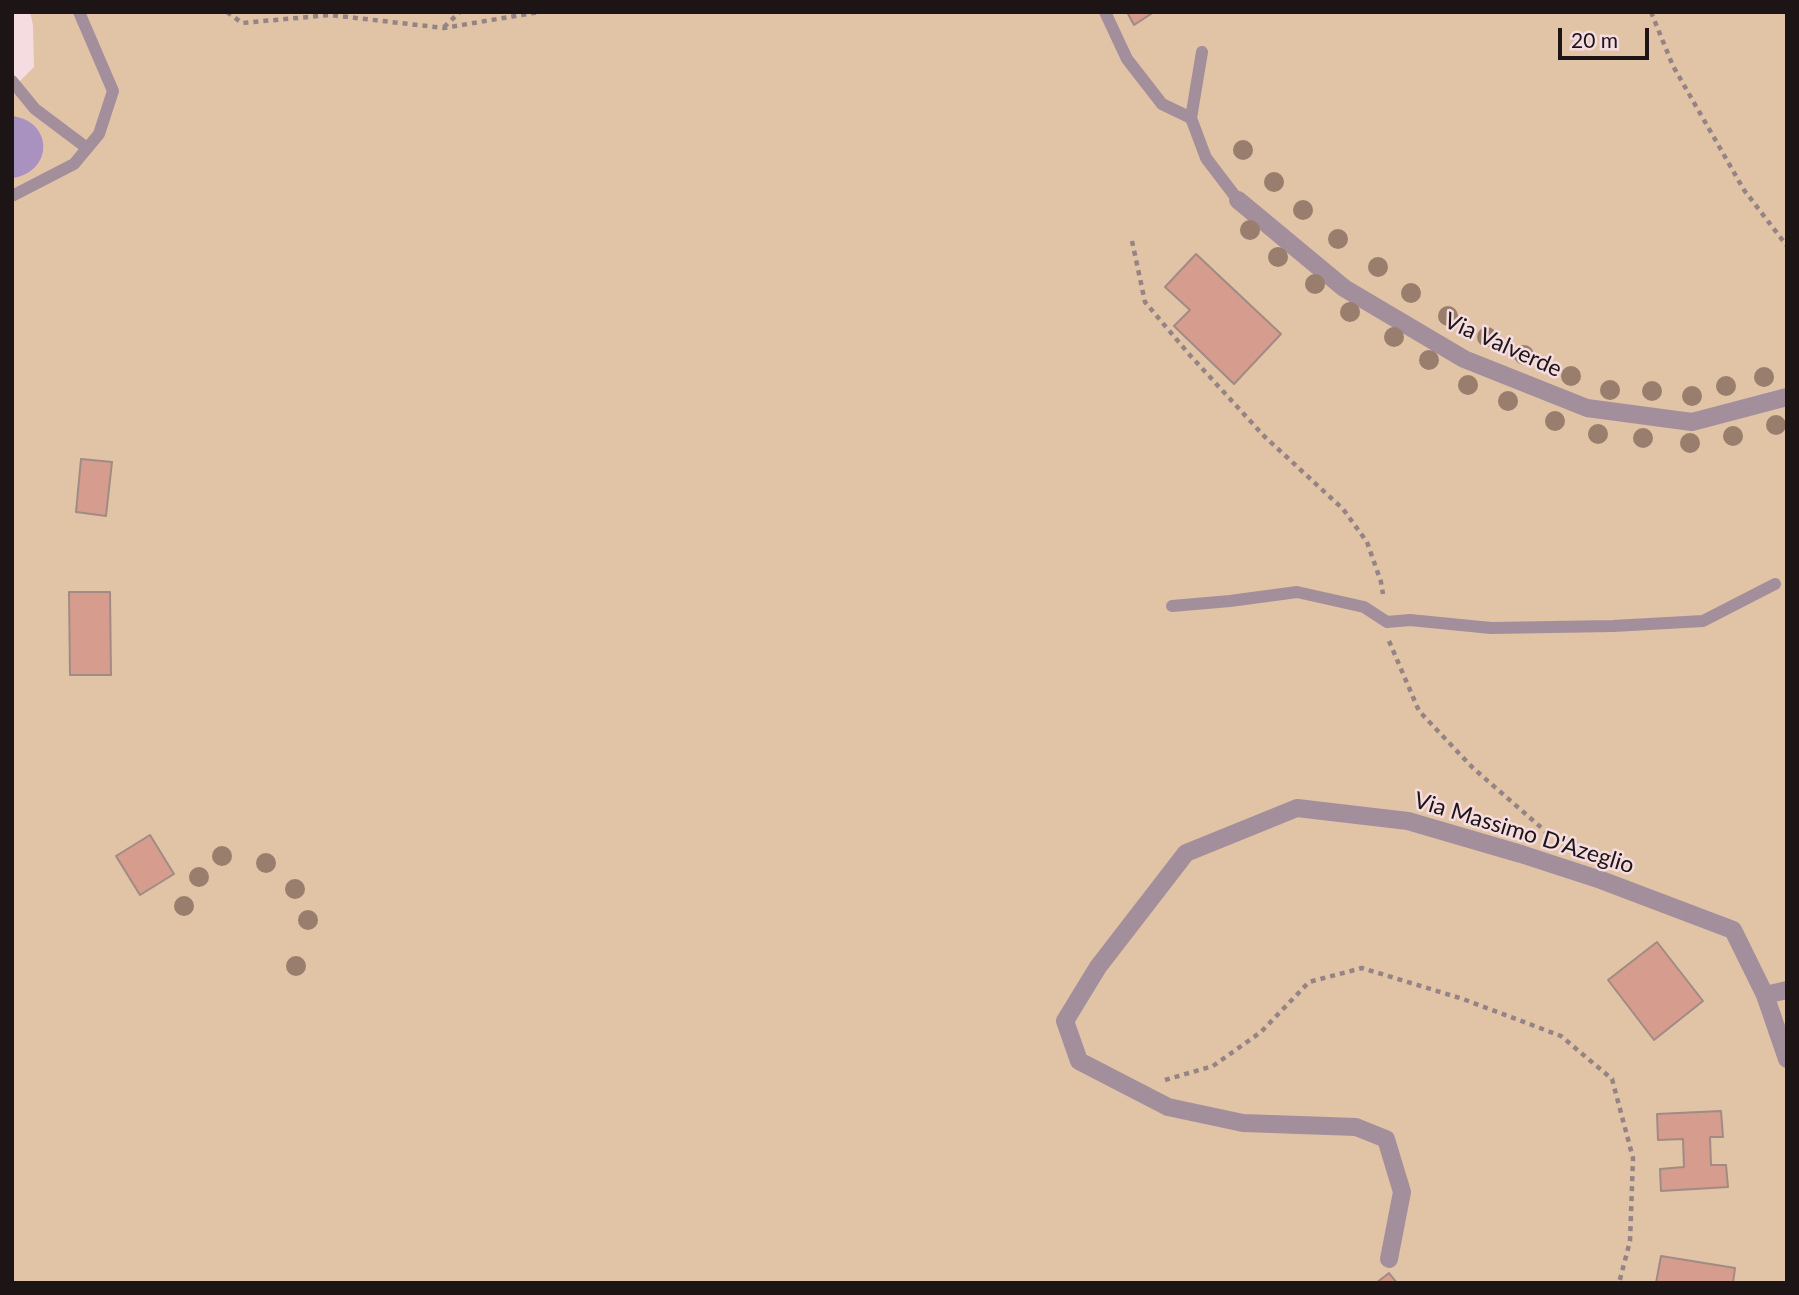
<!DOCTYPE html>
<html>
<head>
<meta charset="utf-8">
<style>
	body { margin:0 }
	#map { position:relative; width:1799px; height:1295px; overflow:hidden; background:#f4dce0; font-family:Lato,sans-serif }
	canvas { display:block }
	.frame { position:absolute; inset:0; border:14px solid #1c1415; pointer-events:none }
	.scale { position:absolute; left:1558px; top:28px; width:91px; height:32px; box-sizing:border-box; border:4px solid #1c1415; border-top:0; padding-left:9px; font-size:21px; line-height:24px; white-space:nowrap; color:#1c1415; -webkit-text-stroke:5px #f4dce0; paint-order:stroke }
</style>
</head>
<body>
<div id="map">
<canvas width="1799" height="1295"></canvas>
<div class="frame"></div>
<div class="scale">20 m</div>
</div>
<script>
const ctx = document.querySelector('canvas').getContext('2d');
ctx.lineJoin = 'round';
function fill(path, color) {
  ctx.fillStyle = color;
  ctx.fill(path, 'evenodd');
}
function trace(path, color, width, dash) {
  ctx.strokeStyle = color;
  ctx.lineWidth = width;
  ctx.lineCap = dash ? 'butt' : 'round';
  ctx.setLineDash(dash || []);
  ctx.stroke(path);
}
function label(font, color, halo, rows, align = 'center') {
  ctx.font = font + ' Lato,sans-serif';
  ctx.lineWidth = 5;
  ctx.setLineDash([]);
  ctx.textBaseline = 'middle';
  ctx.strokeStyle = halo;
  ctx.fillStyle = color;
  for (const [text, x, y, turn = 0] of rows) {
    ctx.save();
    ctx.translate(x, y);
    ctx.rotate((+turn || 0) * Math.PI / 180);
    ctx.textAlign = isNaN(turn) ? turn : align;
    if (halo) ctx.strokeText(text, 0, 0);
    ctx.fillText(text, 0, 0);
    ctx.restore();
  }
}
fill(new Path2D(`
	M30,12H1787V1283H12V89L34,67L33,25Z`), '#e1c3a6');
fill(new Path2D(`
	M12,116C53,121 54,171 13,178Z`), '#a991c0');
const building = new Path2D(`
	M1127,12H1154L1134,25Z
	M1196,254L1281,334L1234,384L1174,326L1190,310L1165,287Z
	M81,459L112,462L106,516L76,512Z
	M69,592H110L111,675H70Z
	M150,835L174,874L140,895L116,856Z
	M1657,942L1703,1001L1654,1040L1608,980Z
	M1721,1111L1723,1137H1710L1711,1165H1726L1728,1187L1661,1191L1660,1169L1684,1167L1683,1139L1658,1140L1657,1114Z
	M1661,1256L1735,1268L1733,1283H1656Z
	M1389,1273L1397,1283H1376Z`);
fill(building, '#d69c8d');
trace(building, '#a08b85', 2);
trace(new Path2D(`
	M227,12L242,23L330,15L444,28L539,12
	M1651,12L1673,66L1744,190L1787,246
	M444,27L460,12
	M1132,241L1145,302L1188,353L1264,436L1343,509L1367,542L1381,582L1383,594
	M1389,641L1419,711L1473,768L1552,837
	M1165,1080L1213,1066L1261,1032L1309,982L1362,968L1463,999L1561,1036L1612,1079L1633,1158L1630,1241L1619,1283`), '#958486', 4.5, [5, 5]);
trace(new Path2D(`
	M1105,12L1127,59L1162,104L1191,118
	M1202,52L1191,118L1206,158L1238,200
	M12,81L35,109L87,148
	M12,196L74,164L99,134L113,91L79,12
	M1172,606L1230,601L1297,592L1364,607L1387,622L1410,620L1491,628L1613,626L1703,621L1775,584`), '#a38e9c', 12);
trace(new Path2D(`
	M1238,200L1344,288L1464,359L1587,408L1692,422L1787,397
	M1765,995L1787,990
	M1389,1259L1402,1192L1386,1139L1356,1127L1243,1123L1168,1107L1079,1061L1065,1021L1098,967L1186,853L1297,808L1408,821L1521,854L1601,880L1733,930L1765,995L1787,1059`), '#a38e9c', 18);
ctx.fillStyle = '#997e6e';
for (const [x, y] of [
	[1243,150],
	[1274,182],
	[1303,210],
	[1250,230],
	[1338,239],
	[1278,257],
	[1378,267],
	[1315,284],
	[1411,293],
	[1350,312],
	[1448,316],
	[1394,337],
	[1487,337],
	[1524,355],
	[1429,360],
	[1571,376],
	[1764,377],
	[1468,385],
	[1726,386],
	[1610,390],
	[1652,391],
	[1692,396],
	[1508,401],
	[1555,421],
	[1776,425],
	[1598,434],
	[1733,436],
	[1643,438],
	[1690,443],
	[222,856],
	[266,863],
	[199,877],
	[295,889],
	[184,906],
	[308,920],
	[296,966]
]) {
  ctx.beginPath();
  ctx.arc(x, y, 10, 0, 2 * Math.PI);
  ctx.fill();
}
label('23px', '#1c1415', '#f4dce0', [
	["Via Valverde",1503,345,24],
	["Via Massimo D'Azeglio",1524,833,17]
]);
</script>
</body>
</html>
